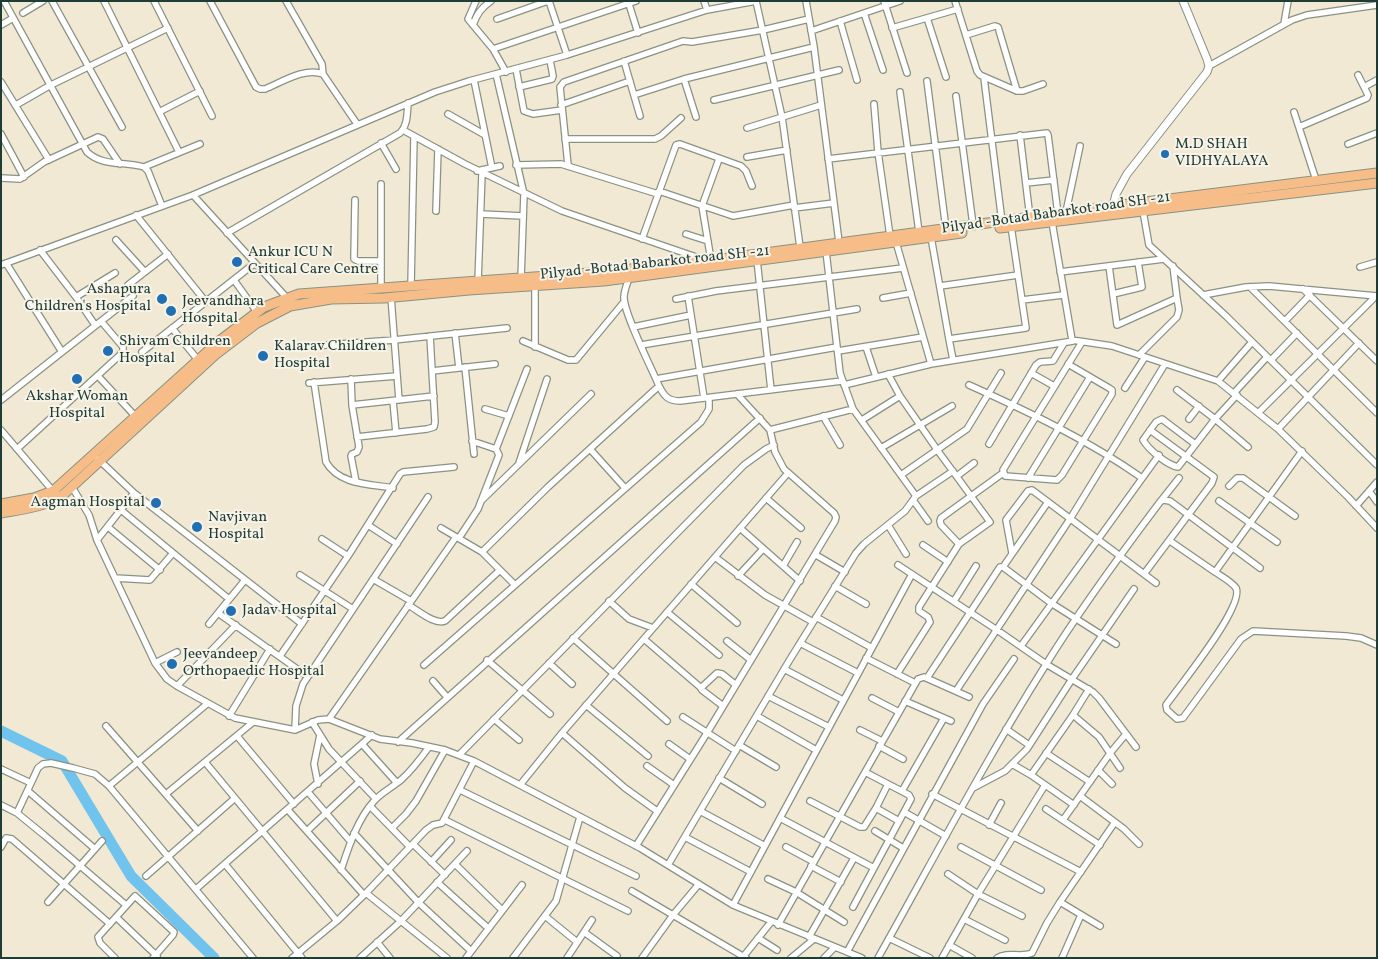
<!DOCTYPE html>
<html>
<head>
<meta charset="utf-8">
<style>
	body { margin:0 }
	#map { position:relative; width:1378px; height:959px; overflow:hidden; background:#f1e9d3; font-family:Vollkorn,serif }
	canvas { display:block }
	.frame { position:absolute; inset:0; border:2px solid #1f3d34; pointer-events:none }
</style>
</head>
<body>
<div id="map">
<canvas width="1378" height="959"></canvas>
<div class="frame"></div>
</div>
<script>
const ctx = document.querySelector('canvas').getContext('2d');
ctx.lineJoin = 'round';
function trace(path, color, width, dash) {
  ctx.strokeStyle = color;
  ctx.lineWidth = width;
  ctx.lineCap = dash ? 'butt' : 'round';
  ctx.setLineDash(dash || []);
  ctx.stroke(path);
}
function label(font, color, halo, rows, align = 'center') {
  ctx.font = font + ' Vollkorn,serif';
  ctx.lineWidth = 4;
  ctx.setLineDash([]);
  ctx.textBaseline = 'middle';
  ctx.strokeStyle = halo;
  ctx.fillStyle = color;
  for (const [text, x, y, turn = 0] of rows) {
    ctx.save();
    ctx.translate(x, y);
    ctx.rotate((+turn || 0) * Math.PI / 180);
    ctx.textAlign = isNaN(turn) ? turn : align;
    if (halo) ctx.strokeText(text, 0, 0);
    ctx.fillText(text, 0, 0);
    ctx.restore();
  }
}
trace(new Path2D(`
	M1,731L62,761L131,876L214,958`), '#70c3ec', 11);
const minor = new Path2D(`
	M4,1L87,152C103,167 125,161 144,167L148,171L162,206
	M52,1L122,127
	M104,1L179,152
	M154,1L212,116
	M210,1L256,87L260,89H265C282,82 305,67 323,74L357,124
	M286,1L322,64L323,74
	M476,1L468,19L493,49L506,72
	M549,1L567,55
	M628,1L638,33
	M704,1L707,10
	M756,1L782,117L800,247
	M806,1L814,47L839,242
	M884,1L907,73
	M955,1L977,71L980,75L1017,91H1023L1043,84
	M23,13L43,1
	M864,13L883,70
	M927,18L946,77
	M497,19L548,1
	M840,21L857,80
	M1284,24L1288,1
	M1,25L13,18
	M473,25C477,14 481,8 491,1
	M892,28L958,9
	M811,31L900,1
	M966,35L995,26L998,27L1017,91
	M493,49L636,1
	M624,61L640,116
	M1209,66L1292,20L1307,15L1377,5
	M516,69L524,111L533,114L562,110
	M496,74L524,194L521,279
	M984,78L1002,222
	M684,79L696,117
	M474,80L492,168
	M927,81L946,229
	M1,82L49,160
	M519,87L552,79L553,76L550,60
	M1364,87L1377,80
	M900,92L919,232
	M634,95L684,79L814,47
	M956,96L973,225
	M714,100L839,70
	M874,104L878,152L890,236
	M16,105L49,86L168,28
	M561,105L630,81
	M159,112L200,91
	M1294,112L1316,180
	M448,114L485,135
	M1299,127L1367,98L1368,95L1358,75
	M747,128L821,105
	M403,130L465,164L562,211L702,259
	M1,134L24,177
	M1020,135L1030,218
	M565,139H655L661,136L681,118
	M381,143L396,169
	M1348,144L1377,133
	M747,157L787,150
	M828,159L1047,133L1048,135L1058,214
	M516,165L561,164L658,194
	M568,165L560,87L564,82L683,41L692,42L763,30L809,19
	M144,167L200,144
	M477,171L500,166
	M1,178L20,179L44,162L98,137L103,139L120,164
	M1026,183L1054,180
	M659,191L733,216L794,205
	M193,195L287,298
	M355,200L354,259L358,261H381
	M794,208L834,203
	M436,211L438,149
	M1143,211L1149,245L1226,316L1377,465
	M1066,212L1080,146
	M481,214L523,216
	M136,215L206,302
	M1052,222L1072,340L1112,346L1218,381L1278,429L1348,497L1377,528
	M227,233L400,133C408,125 407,113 408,103
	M686,234L708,241
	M931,237L949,339
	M642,239L676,145L680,144L741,166L746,171L752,186
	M116,240L145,272
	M896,242L931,364
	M40,250L76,297L95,325
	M826,251L840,373L853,409L916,496
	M711,260L702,206L719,159
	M757,260L771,390
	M6,263L62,352
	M1,265L193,195L435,92L469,81L567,55L707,10L756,1
	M1109,266L1117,325L1177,298L1173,266
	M1360,267L1377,262
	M1060,272L1164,259
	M629,278C627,284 624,291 624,297C623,312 652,369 659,386C664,396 668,401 680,401L842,381
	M234,280L257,312
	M478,282L482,173
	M128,285L168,254
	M411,286L414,137
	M535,286V347
	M940,286L1018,275
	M1250,287L1377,413
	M381,289V184
	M1303,289L1377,361
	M1113,294L1142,287L1138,262
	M1203,295L1246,287L1269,286L1377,296
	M688,296L704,398
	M76,297L115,273
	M391,297L399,400
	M883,298L911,293
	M676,299L716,291L903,268
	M1022,300L1063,295
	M1285,321L1310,295
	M633,327L691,315
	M172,328L198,360
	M455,333L459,368
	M523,341L568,360H576L624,302
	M641,345L857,309
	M313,346L394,340L507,328
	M866,347L876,377
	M838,351L923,337
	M142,352L255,263
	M1139,355L1177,317L1179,310L1177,298
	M953,360L949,339L1026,328L1011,226
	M1271,360L1297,333
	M1068,364L1109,388L1112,390V394L1062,475L1057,480L1005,476L1003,470L1082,342
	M465,367L474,454
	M432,371L495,364
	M1031,373L1054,386
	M888,374L900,396L938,451L990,522L959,544L919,607V611L928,617L930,622L897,674
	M98,376L136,417
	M351,379L352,405L359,447L357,452L352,454L351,456L356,482
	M656,379L837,347
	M1218,381L1252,342
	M314,382L326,462C339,485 370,484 393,488
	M309,383L397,376
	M844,385L931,364L1073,341
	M969,385C1029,412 1088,440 1142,478
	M1125,388L1145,357
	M1177,390L1215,419L1248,447
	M1234,393L1267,357
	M1,400L133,296
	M393,401L396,433
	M352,405L434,396
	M485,409L509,416
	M1259,412L1373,299
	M823,416L840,445
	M1189,419L1199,406
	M862,420L900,396
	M1278,429L1359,343
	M1,430L53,491
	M770,430L853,409
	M357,437L427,429L434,427L435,422L430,336
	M989,444L1036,365L1040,362L1053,361L1064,343
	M1195,444L1162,419L1156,422L1143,440C1149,450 1167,465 1178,467L1215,419L1237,395
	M881,448L952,406
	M17,449L120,355L123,351V347L101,321
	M496,449L527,369
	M590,449L625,488
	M98,459L134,493L302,624
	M519,463L547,379
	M901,475L967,429L1001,373
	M957,476L974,463
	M1028,478L1090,377
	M1229,486L1237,478H1243L1295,516
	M72,487L89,515L97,540L155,663L167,679L177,686L235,718L295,730L318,720L329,719L380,739L412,743L445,750L474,761L640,848L733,905L862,958
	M1369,491L1377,502
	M766,498L801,528
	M913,500L928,521
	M481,501L591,394
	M1219,501L1277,542
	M1160,502L1179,478
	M1356,506L1377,482
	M121,510L229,599
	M368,525L397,544
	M888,525L906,554
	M108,527L160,570
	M441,528L482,552L515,585
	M740,528L800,581
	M459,538L478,509L499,455L496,449L472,441
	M322,539L348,556
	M97,540L134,493
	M1170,541L1215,572L1302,451
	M959,544L941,525L940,521L941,518L1003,473
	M923,545L948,562
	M482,552L548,487L659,386
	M1012,553L1006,520L1028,491L1032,490L1156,583
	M816,555L845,572
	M715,557L765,595L813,622
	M898,565L997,630L1046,664L1093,692L1099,698L1136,747
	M783,566L797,542
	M1003,567L1048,502
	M1215,572C1221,576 1232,582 1236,588C1245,606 1178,688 1166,705L1167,710L1177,719L1183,718L1241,639L1253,631L1346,636L1361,638L1377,645
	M1144,574L1212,483L1214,477L1150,430
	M300,575L353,609
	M738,576L763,549
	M115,578L150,580L173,553
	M373,579L411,601
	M691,584L737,623
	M835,586L866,604
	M609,601L629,619L653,628
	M954,601L976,566
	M408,605C418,610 434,625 445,621L500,570
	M667,612L719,655
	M218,613L307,676
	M816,617L872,648
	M209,624L245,580
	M573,638L667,721
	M644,639L700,687L703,686L717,673L722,674L736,685
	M727,641L751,660
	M800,643L858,673
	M1021,646L1159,455
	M280,656L348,556L400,474L403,472L454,467
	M866,658L915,683
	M487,660L550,714
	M155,663L177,652
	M549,663L572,684
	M424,665L701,422L709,409V398
	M784,669L843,700
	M927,678L1000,567H1003L1051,603L1116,644
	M433,681L447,697
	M177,686L236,625
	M700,687L702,690L723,706
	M956,691L1070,519L1165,364
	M768,696L829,727
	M872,698L899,712
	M905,701L951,721
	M586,705L648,756
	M1073,715L1099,737L1120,768
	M229,716L270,649
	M757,716L816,750
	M683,717L736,751
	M329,719L456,537
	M494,719L519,740
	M312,722L329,749L376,799
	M106,726L198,831
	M1006,729L1029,745
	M295,730L296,706L303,684L428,497
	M860,730L882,741
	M562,733L625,788L657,811
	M237,736L294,804
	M398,742L760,418
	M362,744L397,783
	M669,744L690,759
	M739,745L776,767
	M879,746L903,759
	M1046,753L1090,782
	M459,755L744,465L766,449L774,445
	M205,762L337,921
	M1012,764L1031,775L1074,805
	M647,766L674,785
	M1,769L31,783
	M1098,770L1112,784
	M1031,775L1073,715L1089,689
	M719,778L762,804
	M318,784L314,764L320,735
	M520,785L562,733L788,473
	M109,786L207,704
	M973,788L1005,771L1027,749L1072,679L1134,589
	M460,790L636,876
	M28,791L95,849
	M902,791L944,718
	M308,792L351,842
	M166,794L252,723
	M932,794L1081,872
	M1080,796L1124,829L1139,844
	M810,801L860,827H864L876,808L888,784
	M1,805L17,813L44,835L126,905
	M370,806L410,847
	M876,808L899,821
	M1046,809L1100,845
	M288,810L364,895
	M700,811L765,846
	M904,812L946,836
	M17,813L38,768L43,764L51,763L73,768L95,774L109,786L253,958
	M780,818L874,868
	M445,820L628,911
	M1063,820L1111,752L1126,734
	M989,825L1001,803
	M392,828L406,814L416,801L445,750
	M307,831L360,781
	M875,831L903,848
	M354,833L418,902L471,951
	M685,837L751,872
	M413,844L445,875
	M636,846L707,733L835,521L836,517L834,513L784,469L775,452L770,430L737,394
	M1,847L6,838L12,839L110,924
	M786,847L814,862
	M961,847L1041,890
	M431,862L451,840
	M225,864L302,958
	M455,864L502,910
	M668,865L789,661L856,553L864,544L905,511L916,496L953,471
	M811,866L841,882
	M341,870C349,846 357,820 374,801C382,792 393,787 402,779C412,770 421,758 429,747
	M948,874L978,894L1022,916
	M146,876L234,799
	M768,879L796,892L844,922
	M437,882L488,928
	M196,889L372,735
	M632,891L746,958
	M366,893L447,958
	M48,902L102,841
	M1060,902L1100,926
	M733,905L912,574
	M853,907L911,799L909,795L865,772
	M545,916L577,942
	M116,917L157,956
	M964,919L1005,940
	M778,925L918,679L924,677L969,697
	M584,932L617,956
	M809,937L854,858
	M758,938L777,950
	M889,938L930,958
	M377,942L390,958
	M949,945L972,958
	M847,952L983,704L1014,659
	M743,957L771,922
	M115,958L100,943L98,937L135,896L174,932L173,935L153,958
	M292,958L337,921L366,893L426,830L433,825L442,823L474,761
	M360,958L401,921L467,851
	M466,958L522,885
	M513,958L556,901L580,817
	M567,958L592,920
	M642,958L673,915L699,884
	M791,958L814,939
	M824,958L835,947
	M878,958C933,860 985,761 1045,666C1080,609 1120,555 1160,502L1163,500L1170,501L1260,568
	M942,958L978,894L1045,785
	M997,958C1008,951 1020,958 1032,953L1047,923L1060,902L1115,822
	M1062,958L1081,915`);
const tertiary = new Path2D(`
	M1112,210L1116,194L1127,174L1207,72L1209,66L1207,59L1183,1`);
const primary = new Path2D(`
	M1000,228L1377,183
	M1,504L34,498L53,491L218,342L264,307L299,294L603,272L706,261L1113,206L1377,173
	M1,513C24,509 45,507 64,494L215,355L257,323L290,306L331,299L384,298L469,290L604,281L962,233`);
trace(minor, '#889384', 8);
trace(tertiary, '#889384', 9);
trace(primary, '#889384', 11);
trace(minor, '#fff', 5.5);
trace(tertiary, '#fff', 7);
trace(primary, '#f7bd88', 9);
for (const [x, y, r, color] of [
	[1165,154,5,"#1f6fb2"],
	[237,262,6,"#1f6fb2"],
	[162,299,6,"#1f6fb2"],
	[171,311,6,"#1f6fb2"],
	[108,351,6,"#1f6fb2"],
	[263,356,6,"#1f6fb2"],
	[77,379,6,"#1f6fb2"],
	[156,503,6,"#1f6fb2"],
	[197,527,6,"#1f6fb2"],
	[231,611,6,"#1f6fb2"],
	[172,664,6,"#1f6fb2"]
]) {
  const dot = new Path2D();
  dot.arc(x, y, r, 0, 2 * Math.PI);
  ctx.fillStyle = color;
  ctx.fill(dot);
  trace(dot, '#f7f3e8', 2);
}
label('15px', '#1f3d34', '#f7f3e8', [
	["M.D SHAH",1175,145],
	["VIDHYALAYA",1175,162],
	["Ankur ICU N",248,253],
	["Critical Care Centre",248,270],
	["Ashapura",151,290,"right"],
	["Children's Hospital",151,307,"right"],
	["Jeevandhara",182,302],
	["Hospital",182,319],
	["Shivam Children",119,342],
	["Hospital",119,359],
	["Kalarav Children",274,347],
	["Hospital",274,364],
	["Akshar Woman",77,397,"center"],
	["Hospital",77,414,"center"],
	["Aagman Hospital",145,503,"right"],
	["Navjivan",208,518],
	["Hospital",208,535],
	["Jadav Hospital",242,611],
	["Jeevandeep",183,655],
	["Orthopaedic Hospital",183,672]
], 'left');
label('15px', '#1f3d34', '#f7f3e8', [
	["Pilyad -Botad Babarkot road SH -21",1056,214,-8],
	["Pilyad -Botad Babarkot road SH -21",655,264,-6]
]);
</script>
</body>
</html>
